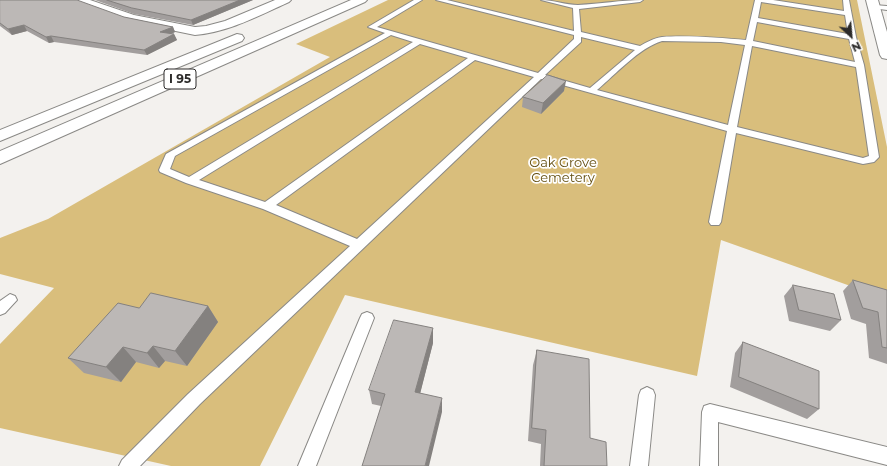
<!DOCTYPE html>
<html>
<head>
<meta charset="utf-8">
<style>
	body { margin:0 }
	#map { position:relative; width:887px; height:466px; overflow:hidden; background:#f3f1ee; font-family:Montserrat,sans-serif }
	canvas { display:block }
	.north { position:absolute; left:831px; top:16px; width:40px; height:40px; -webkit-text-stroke:3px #fff; paint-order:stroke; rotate:154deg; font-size:11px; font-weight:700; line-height:16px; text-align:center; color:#2c2b2a }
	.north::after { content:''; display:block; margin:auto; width:14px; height:18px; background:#2c2b2a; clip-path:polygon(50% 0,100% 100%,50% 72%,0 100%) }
</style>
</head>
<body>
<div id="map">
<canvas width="887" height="466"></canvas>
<div class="north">N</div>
</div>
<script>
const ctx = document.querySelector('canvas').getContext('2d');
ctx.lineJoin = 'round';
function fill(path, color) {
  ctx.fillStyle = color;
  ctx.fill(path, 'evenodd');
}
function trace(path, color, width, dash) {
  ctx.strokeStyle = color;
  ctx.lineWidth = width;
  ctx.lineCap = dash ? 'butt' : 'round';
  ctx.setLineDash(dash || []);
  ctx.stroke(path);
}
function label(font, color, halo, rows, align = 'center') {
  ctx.font = font + ' Montserrat,sans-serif';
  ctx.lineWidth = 3.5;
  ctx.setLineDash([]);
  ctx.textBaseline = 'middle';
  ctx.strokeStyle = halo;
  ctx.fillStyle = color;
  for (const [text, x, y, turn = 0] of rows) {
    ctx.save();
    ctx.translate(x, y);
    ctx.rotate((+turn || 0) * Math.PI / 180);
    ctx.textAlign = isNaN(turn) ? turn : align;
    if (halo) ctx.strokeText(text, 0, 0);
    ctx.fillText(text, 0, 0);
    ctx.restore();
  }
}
fill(new Path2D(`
	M388,0H857L887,147V299L721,240L697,376L345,295L260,466H171L0,428V344L54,288L0,274V238L48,219L330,57L296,44Z`), '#d9be7c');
const service = new Path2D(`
	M414,0H422L377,27L538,73L574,39V35L436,0H447L574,31L573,8L541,0C553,0 566,5 578,5C600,4 621,0 643,0L640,2L579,9L581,32L640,46C647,42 654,38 662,37C687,35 721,38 746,40L755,0H773L844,11L843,0H849L856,37L864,65L879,157L874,162L863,164L736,133L721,222L719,225H711L709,222L727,131L541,79L200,404L140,466H119L122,460L188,394L350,246L263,209L186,183L160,172L159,170L166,154L385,33L368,27ZM761,2L845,15L848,34L758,18ZM757,22L849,39L855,62L753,41ZM391,35L413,42L189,177L170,169L175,156ZM581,37L635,50L590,88L545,75L581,42ZM662,41L721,42L745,45L728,125L597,90C616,74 639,48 662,41ZM420,44L468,58L265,202L199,180ZM752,46L856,67L869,156L863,158L737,127ZM475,60L534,77L357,239L276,205Z
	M874,5L887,6V10L872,8V6Z
	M10,294L15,296L17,300L5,313L0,315V301Z
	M367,312L372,314L374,318L316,466H298L360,318L362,314Z
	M647,387L653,390L655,395L648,466H630L639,395L641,390Z
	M710,404L887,447V465L718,422V466H700L702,412L704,406Z`);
const minor = new Path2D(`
	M73,0H90L134,15L195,27L206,26L225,21L275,0H291L289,2C258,16 229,32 195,35L127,21L75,2Z`);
const secondary = new Path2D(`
	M866,0H878L887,32V59L882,58L880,55Z`);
const motorway = new Path2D(`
	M351,0H367L365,2L0,164V151Z
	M237,34L242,35L244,38L242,41L0,141V130Z`);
trace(service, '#8a8986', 2);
trace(minor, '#8a8986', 2);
trace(secondary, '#8a8986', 2);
trace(motorway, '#8a8986', 2);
fill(service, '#fff');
fill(minor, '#fff');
fill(secondary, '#fff');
fill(motorway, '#fff');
fill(new Path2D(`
	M0,0L124,17L173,27L175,32L171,34H174L177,40L147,55L54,42L49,43L27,31L12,35L0,26Z
	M95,0H253L193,25L134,14Z
	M564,91L541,114L522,107L523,97Z
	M853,280L887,290V364L869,358L866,324L851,319L843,291Z
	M793,285L841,320L830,331L789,321L784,296Z
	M208,306L218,322L187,366L165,361L159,368L136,362L121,382L84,373L68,358L139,308Z
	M433,328V343L420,393L442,412L381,406L372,404L369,390Z
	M743,342L819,409L807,419L730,387L735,353Z
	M537,350L590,438L607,466H540L541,444L528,441L533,365Z`), '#a29e9d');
fill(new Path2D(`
	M240,0H253L193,25L191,20Z
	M24,25L27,31L12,35L8,29Z
	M173,27L175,32L162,38L160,32Z
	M174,34L177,40L147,55L144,50Z
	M51,36L54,42L49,43L46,37Z
	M566,81L564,91L541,114L543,103Z
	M208,306L218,322L187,366L175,351Z
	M433,328V343L417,406L415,392Z
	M153,346L165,361L159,368L147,353Z
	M123,347L136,362L121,382L106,367Z
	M442,398V412L429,466H425Z`), '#84817f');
const building = new Path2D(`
	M0,0H77L124,17L173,27L160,32L174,34L144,50L51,36L46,37L24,25L8,29L0,23Z
	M107,0H240L191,20L132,8Z
	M548,75L566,81L543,103L523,97Z
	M853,280L887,290V348L882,347L878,312L863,308Z
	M793,285L834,294L841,320L799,310Z
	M151,293L208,306L175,351L153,346L147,353L123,347L106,367L68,358L118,303L139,308Z
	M394,320L433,328L415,392L442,398L425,466H362L385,394L369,390Z
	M743,342L819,371V409L739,377Z
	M537,350L589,359L590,438L606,442L607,466H544L546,430L532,428Z`);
fill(building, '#bcb8b6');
trace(building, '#84817f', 1);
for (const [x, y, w] of [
	[180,79,32]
]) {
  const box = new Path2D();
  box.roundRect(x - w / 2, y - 10, w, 20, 3);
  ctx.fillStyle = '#fff';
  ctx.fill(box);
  trace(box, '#2c2b2a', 1);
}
label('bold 12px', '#2c2b2a', null, [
	["I 95",180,79]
]);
label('13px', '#634e10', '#fff', [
	["Oak Grove",563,163],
	["Cemetery",563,178]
]);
</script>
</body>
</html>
